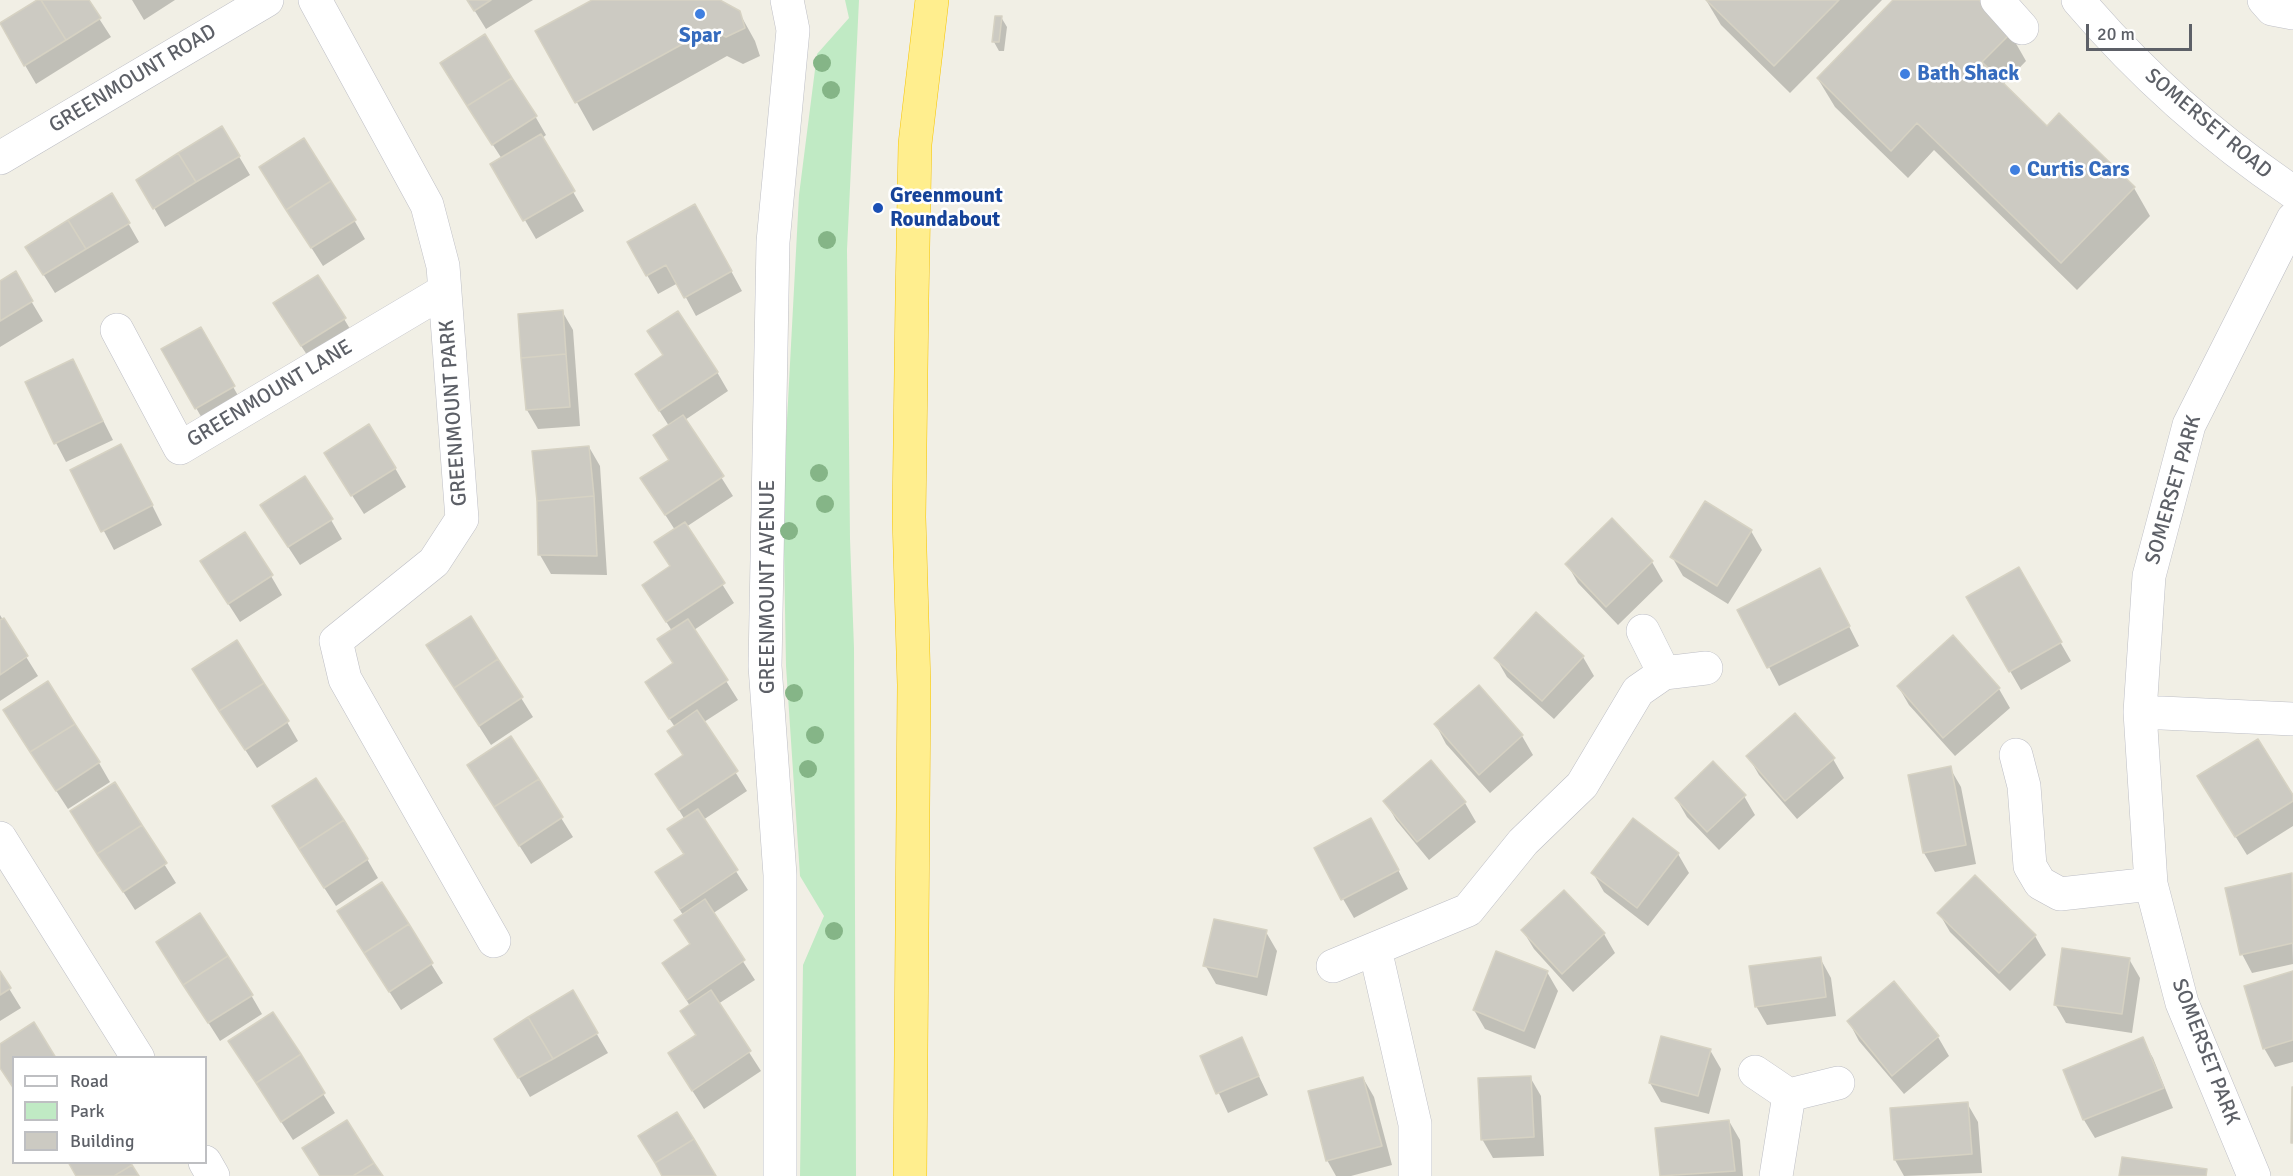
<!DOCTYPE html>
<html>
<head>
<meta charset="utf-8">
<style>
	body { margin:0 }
	#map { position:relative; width:2293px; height:1176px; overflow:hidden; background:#f1efe5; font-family:Signika,sans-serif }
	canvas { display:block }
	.legend { position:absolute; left:12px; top:1056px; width:195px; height:108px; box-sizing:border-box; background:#fff; border:2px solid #bebfc2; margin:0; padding:8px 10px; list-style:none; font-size:18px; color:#5d6067 }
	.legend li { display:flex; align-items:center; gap:12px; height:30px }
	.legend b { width:30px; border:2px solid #bebfc2 }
	.scale { position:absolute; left:2086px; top:24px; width:106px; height:27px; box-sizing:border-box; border:3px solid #5d6067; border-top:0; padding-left:8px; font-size:18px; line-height:21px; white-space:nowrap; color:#5d6067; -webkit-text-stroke:4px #fff; paint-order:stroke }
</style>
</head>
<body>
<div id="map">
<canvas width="2293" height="1176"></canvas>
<ul class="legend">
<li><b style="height:8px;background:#fff"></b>Road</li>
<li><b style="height:16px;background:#c0eac4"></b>Park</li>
<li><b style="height:16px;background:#cccac2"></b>Building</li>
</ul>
<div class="scale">20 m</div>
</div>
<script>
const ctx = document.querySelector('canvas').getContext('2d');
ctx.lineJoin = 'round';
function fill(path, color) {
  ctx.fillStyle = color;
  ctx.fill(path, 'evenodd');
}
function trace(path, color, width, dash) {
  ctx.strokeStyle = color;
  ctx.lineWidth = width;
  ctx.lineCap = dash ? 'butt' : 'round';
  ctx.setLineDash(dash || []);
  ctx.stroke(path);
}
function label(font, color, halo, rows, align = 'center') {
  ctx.font = font + ' Signika,sans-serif';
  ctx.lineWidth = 5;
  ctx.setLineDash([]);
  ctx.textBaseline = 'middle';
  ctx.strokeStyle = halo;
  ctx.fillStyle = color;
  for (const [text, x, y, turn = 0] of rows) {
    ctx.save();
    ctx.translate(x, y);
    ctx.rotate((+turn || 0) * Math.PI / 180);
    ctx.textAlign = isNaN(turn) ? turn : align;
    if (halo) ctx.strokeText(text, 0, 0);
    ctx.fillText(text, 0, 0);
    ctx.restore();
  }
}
fill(new Path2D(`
	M845,0H859L847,250L850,539L854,648L856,1176H800L803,965L824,916L800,876L786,666L783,495L799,195L817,54L849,18Z`), '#c0eac4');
fill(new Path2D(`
	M40,0H87L111,37L36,84L1,24Z
	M132,0H175L144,20Z
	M468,0H533L486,29Z
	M595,0H717L739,12L755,41L760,56L743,64L727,56L593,131L537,31Z
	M1706,0H1882L1790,93L1721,25Z
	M1895,0H1977L2010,33L2026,61L2003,85L2047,128L2134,188L2150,216L2077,290L1934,150L1908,178L1835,107L1818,79Z
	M1001,17L1007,27L1004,51H999L994,42Z
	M453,83L535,116L546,135L542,138L584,211L536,239L492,164L502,159Z
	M222,128L250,175L165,227L149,199Z
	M272,186L354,220L365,239L323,266Z
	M112,195L139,242L55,293L38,266Z
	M706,225L742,291L696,316L678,283L658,294L647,275Z
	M15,274L43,321L0,347V283Z
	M562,311L573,330L580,426L538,429L527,410Z
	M344,319L355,337L313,364L286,323Z
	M200,329L244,406L207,427L163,350Z
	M73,361L113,440L66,462L56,443Z
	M717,372L728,391L685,420L733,496L686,527L734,603L694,630L738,700L704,722L747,791L703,820L748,890L712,914L755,980L718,1004L761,1071L704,1109L681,1073L697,1036L690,1006L664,963L691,946L683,915L657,873L684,855L669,830L685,820L657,774L684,756L675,727L658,702L674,664L672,631L644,586L671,568L656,543L675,530L642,479L670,461L669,426L648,393Z
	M589,447L600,466L607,575L551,574L540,555L534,452Z
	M132,465L162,525L114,550L72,471Z
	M395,468L406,487L364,514L337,472Z
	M331,520L342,539L300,565L273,524Z
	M1751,531L1762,550L1728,604L1683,576L1672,557Z
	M1652,562L1663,581L1618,625L1578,583L1567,564Z
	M2018,569L2071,661L2021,690L1968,598Z
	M271,576L282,595L240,622L213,580Z
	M1830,589L1859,646L1779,686L1739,610Z
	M0,615L38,676L0,701Z
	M471,618L533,717L491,745L439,664Z
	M1583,657L1594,676L1554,719L1507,677L1496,658Z
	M1898,686L1999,689L2010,708L1955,756L1909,705Z
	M1478,687L1522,736L1533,755L1490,793L1446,744L1436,725Z
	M205,688L287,722L298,741L257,768Z
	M16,729L99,763L110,782L68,809Z
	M511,738L573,837L531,864L480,784Z
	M1748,756L1833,759L1844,778L1797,819L1759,775Z
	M1950,768L1961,787L1976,864L1935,872L1924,853Z
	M114,784L176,883L135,910L83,830Z
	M1744,796L1755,815L1719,850L1687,817L1676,798Z
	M2210,796L2293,797V826L2247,855Z
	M1385,801L1465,803L1476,822L1429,860L1396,820Z
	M284,826L367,859L378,878L336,906Z
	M1382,839L1408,889L1354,918L1343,899Z
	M1678,854L1689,873L1648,926L1604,892L1593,873Z
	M2291,874L2293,964L2252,973L2242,954Z
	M1975,877L2035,936L2046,955L2010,991L1950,932L1939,913Z
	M381,884L443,983L401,1010L350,930Z
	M1523,931L1604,934L1615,953L1573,992L1534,949Z
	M1266,932L1277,951L1267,996L1216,984L1205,965Z
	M1820,958L1831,978L1836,1016L1767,1025L1756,1006Z
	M2129,959L2140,978L2132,1033L2066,1023L2055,1004Z
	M169,961L251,995L262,1014L220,1041Z
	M1547,972L1558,991L1535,1049L1485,1029L1474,1010Z
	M2293,972V1062L2275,1067L2264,1048Z
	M0,974L21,1008L0,1021Z
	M572,992L608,1053L530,1097L496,1039Z
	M273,1014L335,1113L293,1140L241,1060Z
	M1849,1022L1938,1037L1949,1056L1904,1094L1859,1041Z
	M1241,1039L1268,1095L1228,1113L1202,1057Z
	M2142,1039L2153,1058L2173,1108L2095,1138L2084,1120L2065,1071Z
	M1710,1050L1721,1069L1709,1114L1661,1102L1650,1083Z
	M1530,1077L1541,1096L1544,1156L1493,1158L1482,1139Z
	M1363,1078L1374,1097L1392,1165L1351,1176H1336L1327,1160Z
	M1967,1103L1978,1122L1982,1173L1904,1176L1895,1160Z
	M1729,1121L1740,1140L1743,1176H1661L1656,1129Z`), '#0003');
const building = new Path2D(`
	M37,0H41L66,40L24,66L0,23Z
	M41,0H89L101,18L66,40Z
	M467,0H491L474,11Z
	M592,0H720L740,11L745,28L726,37L710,29L575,103L535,31Z
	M1706,0H1839L1774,66Z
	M1893,0H1979L2012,32L1982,62L2047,126L2059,113L2135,187L2061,263L1917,123L1891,151L1817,78Z
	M995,16H1002L999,42H992Z
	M485,34L512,78L467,106L440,63Z
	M512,78L537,116L492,145L467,106Z
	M222,126L240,156L196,182L178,153Z
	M541,134L575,191L523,221L490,164Z
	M304,138L331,181L286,210L259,167Z
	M178,153L196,182L153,209L136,180Z
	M331,181L356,220L311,248L286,210Z
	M112,193L130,223L86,249L68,220Z
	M695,204L732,271L684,298L666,265L646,276L627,242Z
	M68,220L86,249L43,275L25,247Z
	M16,271L33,301L0,321V281Z
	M318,275L346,318L301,346L273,303Z
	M563,310L566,354L521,358L518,314Z
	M678,311L718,372L659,411L635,374L663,355L647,331Z
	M201,327L235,386L195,409L161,349Z
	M566,354L570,407L526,410L521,358Z
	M73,359L103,421L54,444L25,382Z
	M683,415L724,476L665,515L640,478L669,460L653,435Z
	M369,424L396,468L351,496L324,453Z
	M121,444L153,505L101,532L70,470Z
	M589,446L594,496L537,501L532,451Z
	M305,476L333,519L288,547L260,505Z
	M594,496L597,556L538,555L537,501Z
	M1705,501L1752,530L1717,586L1670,557Z
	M1612,518L1653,561L1606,607L1565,564Z
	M685,522L725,583L666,622L642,585L670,566L654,542Z
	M245,532L273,575L228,604L200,561Z
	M2019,567L2062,642L2009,672L1966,597Z
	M1820,568L1850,626L1767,668L1737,610Z
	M1536,612L1584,656L1542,701L1494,658Z
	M471,616L498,659L454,688L426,645Z
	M4,618L28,656L0,675V620Z
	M688,619L728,680L669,719L645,682L673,663L657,639Z
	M1953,635L2000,688L1943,738L1897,686Z
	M237,640L264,683L219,711L192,669Z
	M498,659L523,697L479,726L454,688Z
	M48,681L75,724L30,752L3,710Z
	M264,683L289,721L245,750L219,711Z
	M1479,685L1523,735L1479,775L1434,724Z
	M697,710L738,771L679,810L655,774L683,755L667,731Z
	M1795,713L1835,758L1785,801L1746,756Z
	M75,724L100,762L56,791L30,752Z
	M511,736L539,779L494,807L467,765Z
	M2258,739L2293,795V801L2235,837L2197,776Z
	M1431,760L1466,802L1417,842L1383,801Z
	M1713,761L1746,795L1707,832L1675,798Z
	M1951,766L1966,845L1923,853L1908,775Z
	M316,778L344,820L299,849L272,806Z
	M539,779L563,817L519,846L494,807Z
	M115,782L142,825L97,854L70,811Z
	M698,809L738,870L680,909L655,872L684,854L667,829Z
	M1371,818L1399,870L1341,900L1314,848Z
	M1633,818L1679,853L1637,908L1591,873Z
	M344,820L368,859L324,888L299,849Z
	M142,825L167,863L123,892L97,854Z
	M2292,873L2293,943L2240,955L2225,888Z
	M1975,875L2036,935L1999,973L1937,913Z
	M382,882L409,924L364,953L337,911Z
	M1564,890L1605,933L1562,974L1521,930Z
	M705,899L745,960L687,1000L662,963L690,944L674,920Z
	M200,913L228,956L183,985L156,942Z
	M1214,919L1267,930L1257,977L1203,966Z
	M409,924L433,963L389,992L364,953Z
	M2062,948L2130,958L2122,1014L2054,1005Z
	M1496,951L1548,971L1524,1031L1473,1010Z
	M228,956L253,995L208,1023L183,985Z
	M1821,957L1826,997L1755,1007L1749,966Z
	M0,971L11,988L0,995Z
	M2293,971V1040L2263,1049L2244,986Z
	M1894,981L1939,1036L1892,1076L1847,1021Z
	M573,990L598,1033L553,1059L528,1017Z
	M711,990L751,1051L692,1091L668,1053L696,1035L680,1011Z
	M273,1012L301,1054L256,1083L228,1041Z
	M528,1017L553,1059L518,1078L494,1039Z
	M34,1022L56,1058H14V1089L0,1068V1044Z
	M1661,1036L1711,1049L1698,1096L1649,1083Z
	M1242,1037L1259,1076L1216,1094L1200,1056Z
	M2143,1037L2164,1088L2083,1120L2063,1070Z
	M301,1054L325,1093L281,1122L256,1083Z
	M1531,1076L1534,1137L1481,1140L1478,1078Z
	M1363,1077L1382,1146L1326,1161L1308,1091Z
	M2292,1087H2293V1143H2291Z
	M1968,1102L1972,1154L1894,1160L1890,1108Z
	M677,1112L694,1139L655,1163L638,1136Z
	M347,1120L374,1163L353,1176H320L302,1148Z
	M1729,1120L1735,1171L1660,1176L1655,1128Z
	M694,1139L716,1176H662L655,1163Z
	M2122,1157L2207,1169L2206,1176H2119Z
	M68,1162H131L132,1165L114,1176H76Z
	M374,1163L383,1176H353Z
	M132,1165L139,1176H114Z`);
fill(building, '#cccac2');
trace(building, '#d6d2c3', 1.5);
const minor = new Path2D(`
	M315,0L427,205L443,266L462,519L434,562L336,641L345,679L494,941
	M1997,0L2022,28
	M2078,0C2140,73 2213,138 2293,192
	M2264,0L2272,9L2293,13
	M0,158L267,0
	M117,330L180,448L444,291
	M1643,631L1664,673
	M2140,712L2293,719
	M2016,755L2024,786L2030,866L2040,883L2060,894L2151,884
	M0,838L138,1058
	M1375,949L1415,1124V1176
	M1333,966L1468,910L1523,842L1582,785L1638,691L1664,673L1706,668
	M1755,1072L1789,1095L1838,1083
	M205,1162L213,1176
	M780,1176V875L765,666L773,242L793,30L787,0
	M1776,1176L1789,1095
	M2254,1176L2182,1003L2151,884L2140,712L2149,576L2189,425L2293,219`);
const highway = new Path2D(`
	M910,1176L914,685L909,517L912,299L915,144L932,0`);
trace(minor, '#bdbec5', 34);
trace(highway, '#f6c400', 34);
trace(minor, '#fff', 33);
trace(highway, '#ffee8e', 33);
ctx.fillStyle = '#85b587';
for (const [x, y] of [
	[822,63],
	[831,90],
	[827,240],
	[819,473],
	[825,504],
	[789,531],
	[794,693],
	[815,735],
	[808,769],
	[834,931]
]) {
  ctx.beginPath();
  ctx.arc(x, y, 9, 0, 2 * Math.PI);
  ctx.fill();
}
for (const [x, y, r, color] of [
	[700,14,6,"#3f7fe0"],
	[1905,74,6,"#3f7fe0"],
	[2015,170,6,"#3f7fe0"],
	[878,208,6,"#1a4fb4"]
]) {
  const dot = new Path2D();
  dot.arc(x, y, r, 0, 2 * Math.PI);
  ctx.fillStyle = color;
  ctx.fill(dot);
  trace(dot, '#fff', 2);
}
label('bold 21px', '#366cbe', '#fff', [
	["Spar",700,36,"center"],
	["Bath Shack",1917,74],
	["Curtis Cars",2027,170]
], 'left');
label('21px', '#5d6067', '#fff', [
	["GREENMOUNT ROAD",133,79,-31],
	["SOMERSET ROAD",2208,124,40],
	["GREENMOUNT LANE",270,394,-31],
	["GREENMOUNT PARK",454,413,-94],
	["SOMERSET PARK",2174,490,-74],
	["GREENMOUNT AVENUE",768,587,-90],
	["SOMERSET PARK",2205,1052,69]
]);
label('bold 21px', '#164399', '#fff', [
	["Greenmount",890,196],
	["Roundabout",890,220]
], 'left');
</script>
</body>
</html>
